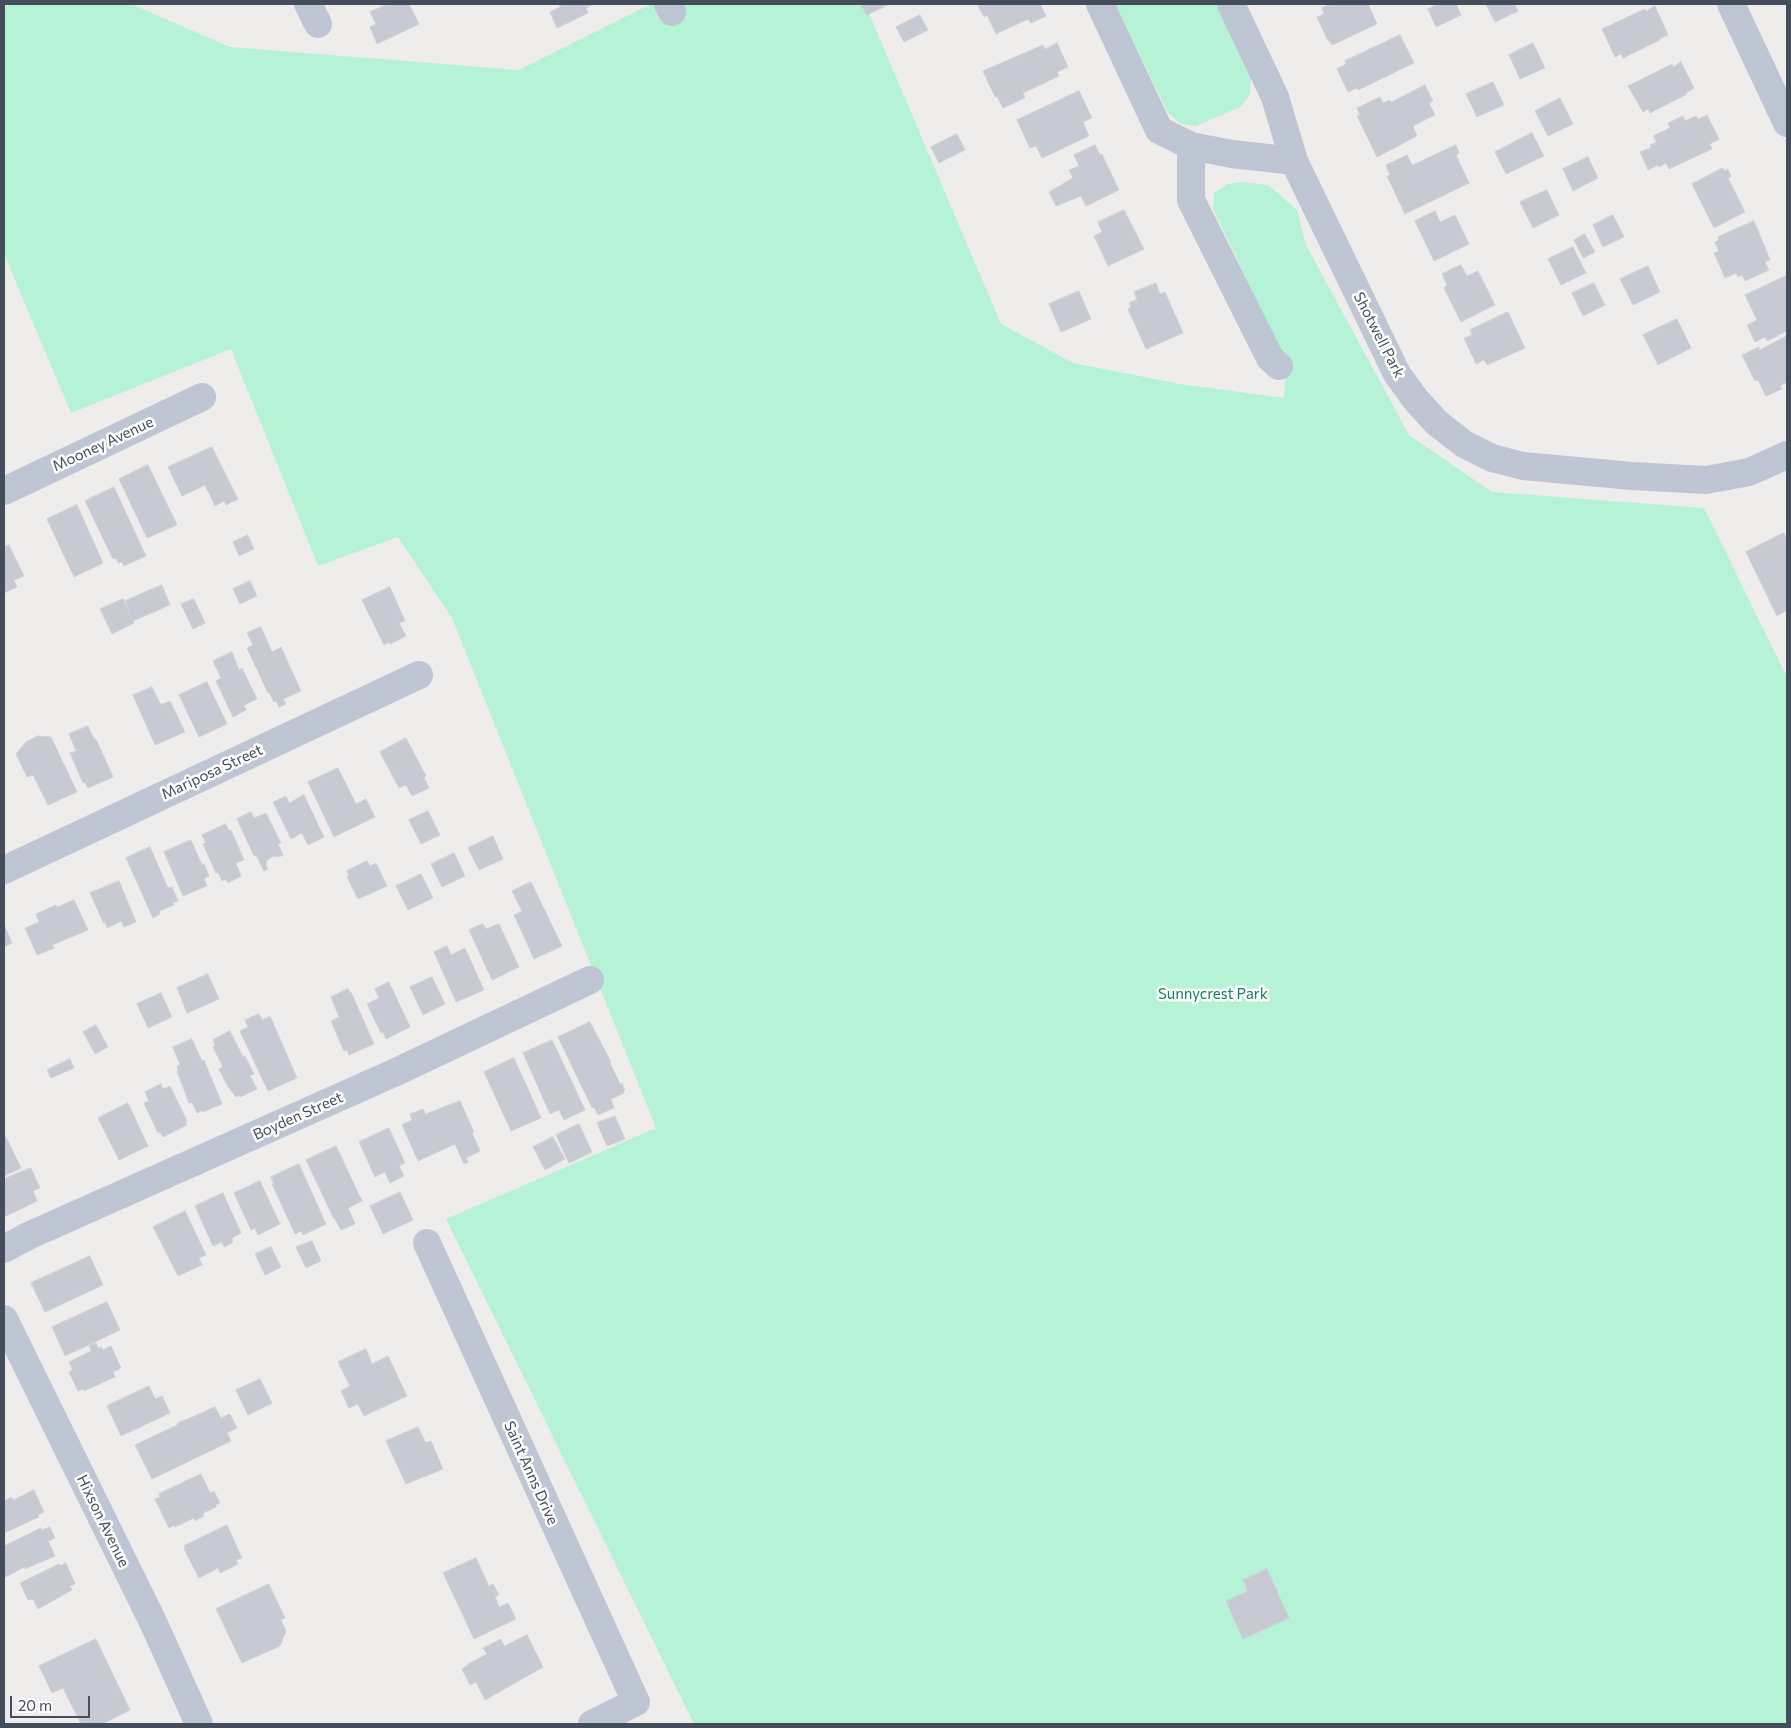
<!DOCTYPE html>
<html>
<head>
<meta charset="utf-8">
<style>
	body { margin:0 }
	#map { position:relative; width:1791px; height:1728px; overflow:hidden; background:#efecec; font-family:Commissioner,sans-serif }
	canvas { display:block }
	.frame { position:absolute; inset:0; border:5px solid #434d5b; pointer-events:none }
	.scale { position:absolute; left:10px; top:1696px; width:80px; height:22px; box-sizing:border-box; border:2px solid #434d5b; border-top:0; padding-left:6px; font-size:15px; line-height:18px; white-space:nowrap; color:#434d5b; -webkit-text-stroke:4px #fff; paint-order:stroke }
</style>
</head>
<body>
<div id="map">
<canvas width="1791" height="1728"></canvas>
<div class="frame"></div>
<div class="scale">20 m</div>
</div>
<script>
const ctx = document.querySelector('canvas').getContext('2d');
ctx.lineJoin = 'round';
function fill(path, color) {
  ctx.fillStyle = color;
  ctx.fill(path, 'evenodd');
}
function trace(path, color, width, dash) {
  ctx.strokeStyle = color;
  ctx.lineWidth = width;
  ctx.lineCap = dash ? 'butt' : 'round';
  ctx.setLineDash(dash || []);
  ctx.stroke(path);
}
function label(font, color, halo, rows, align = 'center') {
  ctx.font = font + ' Commissioner,sans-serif';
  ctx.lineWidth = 5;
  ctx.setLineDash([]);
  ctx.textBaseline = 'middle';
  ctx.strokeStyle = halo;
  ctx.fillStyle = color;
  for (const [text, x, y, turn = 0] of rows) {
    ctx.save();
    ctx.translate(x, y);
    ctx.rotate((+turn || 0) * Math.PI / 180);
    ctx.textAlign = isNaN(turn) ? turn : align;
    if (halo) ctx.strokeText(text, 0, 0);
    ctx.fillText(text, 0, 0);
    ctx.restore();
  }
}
fill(new Path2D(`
	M4,4H131L230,47L519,70L651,4H865L1001,324L1073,363L1180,384L1284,398L1286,362L1213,209L1214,193L1227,184L1242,182L1268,185L1297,210L1305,243L1409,435L1492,492L1704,508L1787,677V1724H694L446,1219L656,1128L452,618L398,537L318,566L231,349L71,413L4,254Z
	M1115,4H1216L1251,78L1250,94L1242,106L1196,126L1181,124L1168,113Z`), '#b6f2d5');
const building = new Path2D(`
	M388,4H409L419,24L377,44L370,27L376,24L370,12Z
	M559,4H594L586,8L588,13L557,28L550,12L560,7Z
	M861,4H890L867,15Z
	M983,4H1040L1046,16L1031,23L1028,19L996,34L987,15L984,17L978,6Z
	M1332,4H1368L1377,24L1332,45L1330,41H1328L1317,17L1324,14L1322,8Z
	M1439,4H1456L1461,15L1436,27L1428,9Z
	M1486,4H1514L1518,11L1495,22Z
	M1655,6L1668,35L1659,39L1660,40L1623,58L1621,54L1615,57L1602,29L1645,9L1646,11Z
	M920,15L928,30L904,42L896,27Z
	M1400,35L1414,63L1358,90L1357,88L1348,92L1337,69L1346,64L1345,61Z
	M1057,43L1068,67L1057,72L1059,76L1023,93L1025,98L1003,108L997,96L995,97L983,71L1043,45L1045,49Z
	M1533,43L1545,68L1520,79L1509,55Z
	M1681,62L1694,88L1686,93L1687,94L1650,113L1648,109L1643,112L1628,86L1672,64L1673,67Z
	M1493,82L1504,105L1477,117L1466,94Z
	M1425,85L1433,101L1429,103L1435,115L1413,126L1417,136L1377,157L1357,116L1360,115L1357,108L1380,97L1383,103L1390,100L1391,102Z
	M1079,91L1092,118L1083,122L1089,136L1042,158L1036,146L1030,148L1017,120Z
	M1560,98L1573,124L1548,136L1535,111Z
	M1707,115L1719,139L1710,144L1712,149L1669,169L1666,163L1659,167L1658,165L1648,170L1640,152L1651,148L1650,145L1657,142L1653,136L1670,128L1668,123L1683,116L1685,121L1696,116L1698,119Z
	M1532,133L1544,156L1506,174L1495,152Z
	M957,134L965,150L939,163L931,147Z
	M1095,145L1100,155L1102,154L1119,190L1086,206L1081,196L1056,206L1049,192L1073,178L1069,170L1079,166L1074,155Z
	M1456,145L1459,153L1456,155L1469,183L1405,214L1387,176L1390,175L1386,165L1407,155L1412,165Z
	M1588,157L1598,178L1573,191L1563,169Z
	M1723,168L1724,171L1728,169L1731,176L1728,178L1745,212L1714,228L1692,184Z
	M1547,190L1559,215L1533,228L1520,202Z
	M1124,210L1144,249L1108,266L1094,236L1102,232L1098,222Z
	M1435,211L1440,222L1455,215L1469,244L1434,261L1415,221Z
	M1613,215L1624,237L1603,247L1593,225Z
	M1754,221L1770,260L1765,262L1769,270L1745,281L1742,275L1738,277L1736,273L1725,278L1714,253L1719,251L1715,242L1719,240L1718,237Z
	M1585,234L1595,252L1583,258L1574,240Z
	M1573,247L1586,273L1561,285L1548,259Z
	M1461,265L1467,276L1478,271L1495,305L1461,322L1444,288L1447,285L1442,274Z
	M1648,266L1660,292L1633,305L1620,279Z
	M1786,276L1787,331L1767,341L1765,337L1755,342L1747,325L1757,320L1745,295Z
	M1156,283L1160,294L1165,292L1183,333L1146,349L1128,309L1131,307L1129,303L1137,299L1134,292Z
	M1594,283L1605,305L1583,316L1572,293Z
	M1079,291L1091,319L1061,332L1049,304Z
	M1508,312L1525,348L1487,365L1484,360L1476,364L1464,338L1472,335L1470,330Z
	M1677,319L1691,348L1658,365L1643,335Z
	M1787,336V382L1780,386L1782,389L1766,396L1758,380L1755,381L1742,355L1759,347V350Z
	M212,447L238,499L226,505L224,501L215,506L205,485L182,496L168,467Z
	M148,465L177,525L147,538L119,479Z
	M114,487L146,556L124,566L122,562L118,563L116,558L113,559L85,501Z
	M77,505L103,563L74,577L47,519Z
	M1784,533L1787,540V610L1777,616L1746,552Z
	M248,535L254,549L239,556L233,542Z
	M9,545L24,576L14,580L17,587L4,593V547Z
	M250,581L257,596L240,604L233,589Z
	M162,585L170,605L133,621L125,601Z
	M390,587L405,621L399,623L406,636L390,644L389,642L384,645L362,600Z
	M123,599L134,623L112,634L100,609Z
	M194,599L205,623L193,629L181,604Z
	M261,627L272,652L281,647L301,691L283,699L286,704L279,707L276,701L274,702L269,692L268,693L247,648L253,645L247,633Z
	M232,652L239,670L242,668L257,699L244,705L246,710L233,717L216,681L221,678L213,661Z
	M207,682L227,724L199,737L179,695Z
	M152,687L161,705L170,701L185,732L155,745L133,695Z
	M88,726L93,737L97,741L113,777L88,788L85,782L83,783L70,753L76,751L69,734Z
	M38,736L51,737L77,792L48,805L33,775L27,777L16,754L26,742Z
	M406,738L426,776L424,778L429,788L412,796L406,785L399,788L380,752Z
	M338,768L356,804L366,799L375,817L334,837L308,782Z
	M304,795L324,837L308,845L302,833L291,839L273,802L286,796L289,803Z
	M428,811L440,835L421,844L409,820Z
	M251,812L254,818L266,813L281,843L278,844L283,855L279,857L274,856L267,860L266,866L268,869L264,871L256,855L254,856L237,819Z
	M226,824L229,831L231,830L244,860L236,863L241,876L228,883L226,879L222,881L218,872L216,873L203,844L206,843L202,835Z
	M493,836L503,859L479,870L468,848Z
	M191,840L202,865L204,864L209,876L204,878L207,886L183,896L164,852Z
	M150,847L168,888L172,887L178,901L173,903L174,905L159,911L160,914L153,918L126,858Z
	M454,853L465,876L442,887L431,864Z
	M367,861L370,866L376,863L387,886L358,899L347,877L349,875L347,871Z
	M421,874L433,898L408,910L396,886Z
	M119,881L136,922L124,927L121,921L107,928L105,922H103L90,893Z
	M531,882L562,946L534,959L514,915L522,911L512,891Z
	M74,900L88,930L52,945L54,948L37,955L25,928L39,922L36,914L56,905L57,907Z
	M4,924L12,943L4,947Z
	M483,924L486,929L499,924L519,967L492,980L469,930Z
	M447,946L451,955L465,948L484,990L456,1002L434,952Z
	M208,974L219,999L187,1013L177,988Z
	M432,977L445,1004L423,1015L410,987Z
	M389,982L410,1027L386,1039L383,1032L381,1033L367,1004L379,998L375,989Z
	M348,989L350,993L351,992L374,1044L349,1055L347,1050L344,1051L331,1021L339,1017L331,997Z
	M161,993L172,1017L148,1028L137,1004Z
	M259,1014L262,1020L270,1016L297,1078L268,1091L240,1031L248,1027L245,1020Z
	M590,1022L611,1062L610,1063L620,1084L622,1083L625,1090L623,1092L624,1093L611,1099L614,1108L598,1115L594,1107L592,1108L558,1037Z
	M96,1025L108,1047L95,1054L83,1032Z
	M230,1031L243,1057L245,1056L254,1074L250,1076L257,1089L240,1097L239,1095L236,1097L227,1085L219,1069L223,1067L213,1047L215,1046L213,1040Z
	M192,1039L202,1061L204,1060L222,1104L203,1112V1110L197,1113L192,1102L189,1103L177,1071H178L177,1066L180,1065L173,1047Z
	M552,1040L585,1110L564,1120L559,1110L550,1114L523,1053Z
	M514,1058L541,1118L511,1131L484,1072Z
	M70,1059L74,1068L51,1078L47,1070Z
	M161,1084L163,1089L170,1086L187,1121H185L187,1125L163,1137L160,1132L158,1133L144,1103L149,1101L145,1092Z
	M460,1101L474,1132L472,1133L480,1151L466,1158L468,1162L464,1164L455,1144L418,1161L402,1125L412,1120L410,1114L423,1109L425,1114Z
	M128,1103L148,1146L119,1160L98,1118Z
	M615,1116L625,1139L607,1146L597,1123Z
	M579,1124L592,1152L569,1163L556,1135Z
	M389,1128L405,1163L399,1166L404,1176L390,1183L385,1172L375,1177L359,1142Z
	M6,1137L21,1168L4,1176V1138Z
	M553,1137L565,1159L545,1170L533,1147Z
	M336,1146L362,1201L348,1208L355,1224L341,1230L335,1219H334L306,1160Z
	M299,1164L326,1224L303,1235L301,1231L295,1234L272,1184H274L271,1177Z
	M31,1168L40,1188L33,1191L37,1201L4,1217V1179Z
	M260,1181L280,1224L258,1235L255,1228L251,1230L234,1193Z
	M400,1192L413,1220L383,1234L370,1206Z
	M223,1193L241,1233L232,1238L233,1242L224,1247L222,1242L213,1246L195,1206Z
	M185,1211L206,1255L199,1258L202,1265L178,1276L153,1227Z
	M312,1241L321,1261L306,1268L296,1247Z
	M271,1247L281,1267L265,1275L255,1254Z
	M90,1256L103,1285L45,1312L31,1283Z
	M107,1302L120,1330L65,1356L52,1327Z
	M96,1343L98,1348L101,1347L103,1350L111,1346L121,1368L113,1372L115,1377L84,1391L83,1389L78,1391L69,1372L73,1370L69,1362L91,1351L89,1346Z
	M366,1349L372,1364L388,1356L407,1396L364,1416L358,1404L349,1408L341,1391L350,1386L338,1362Z
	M260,1379L272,1403L248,1415L236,1390Z
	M149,1386L155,1399L162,1396L170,1413L121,1436L107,1406Z
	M215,1407L221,1418L230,1414L237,1428L227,1433L231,1441L152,1479L135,1445L177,1425L179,1422L188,1419Z
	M418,1427L426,1443L431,1441L443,1469L406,1484L386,1441Z
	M201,1474L210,1493L214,1491L220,1503L216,1505V1507L203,1513L204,1516L195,1521L194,1518L175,1527L174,1525L169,1528L155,1499L160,1497L159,1494Z
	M34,1490L44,1512L38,1515L39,1517L4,1533V1501L12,1497L13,1500Z
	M227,1525L242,1558L236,1560L238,1564L220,1573L218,1568L199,1578L184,1549L185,1548L184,1546Z
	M50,1527L55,1538L48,1541L55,1556L25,1569L24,1567L4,1578V1546L41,1528L42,1530Z
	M476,1558L489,1586L493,1584L499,1595L495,1597L499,1607L508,1603L516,1619L474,1639L443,1573Z
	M66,1563L75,1584L70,1586L72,1590L38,1609L33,1599L28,1600L20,1583L59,1564L60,1566Z
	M1267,1569L1289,1618L1243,1639L1226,1601L1248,1591L1243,1580Z
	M269,1584L285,1618L281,1620L286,1631L280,1646L242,1663L216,1609Z
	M527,1635L543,1667L485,1700L476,1682L470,1685L462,1669L468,1665V1664L487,1654L483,1648L501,1639L504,1646Z
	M96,1639L130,1710L102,1724H81L63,1688L52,1693L39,1666Z`);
fill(building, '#c8cad3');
trace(building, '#d0d1d9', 1);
trace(new Path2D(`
	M308,4L318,24
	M668,4L672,12
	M1100,4L1159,130L1191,146L1232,154L1294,161
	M1231,4L1275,97L1294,161L1397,374L1416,400L1437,423L1464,444L1492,458L1523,466L1632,476L1706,480L1749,472L1787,455
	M1731,4L1787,123
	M1191,146V200L1270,358L1279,366
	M4,491L202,397
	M4,870L419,675
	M427,1243L636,1702L592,1724
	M4,1249L28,1236L396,1072L590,980
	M4,1319L153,1622L199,1724`), '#bec6d3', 28);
label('15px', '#434d5b', '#fff', [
	["Shotwell Park",1379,335,63],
	["Mooney Avenue",103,444,-25],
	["Mariposa Street",212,772,-25],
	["Boyden Street",298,1116,-24],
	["Saint Anns Drive",531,1473,66],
	["Hixson Avenue",103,1521,64]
]);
label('15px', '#0f8157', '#fff', [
	["Sunnycrest Park",1213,994]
]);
</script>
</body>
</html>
